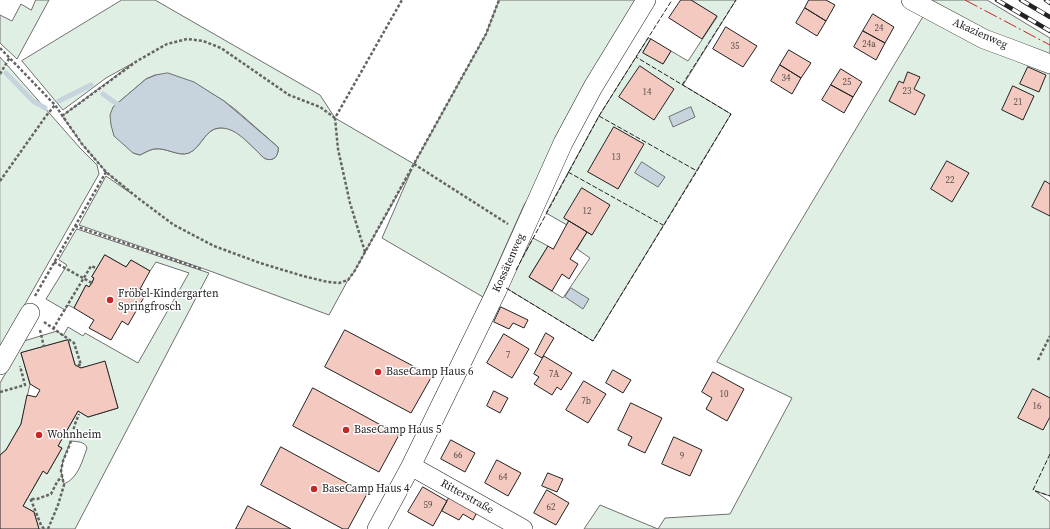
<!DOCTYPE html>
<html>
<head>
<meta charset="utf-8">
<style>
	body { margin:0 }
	canvas { display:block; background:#fff }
</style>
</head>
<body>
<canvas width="1050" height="529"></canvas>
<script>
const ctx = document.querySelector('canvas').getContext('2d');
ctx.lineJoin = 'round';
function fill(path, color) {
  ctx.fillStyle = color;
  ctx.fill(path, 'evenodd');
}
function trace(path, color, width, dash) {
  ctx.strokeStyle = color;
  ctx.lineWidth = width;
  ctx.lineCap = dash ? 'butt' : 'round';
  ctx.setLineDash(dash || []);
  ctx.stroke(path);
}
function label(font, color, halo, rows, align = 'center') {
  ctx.font = font + ' "Source Serif 4",serif';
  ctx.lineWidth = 3;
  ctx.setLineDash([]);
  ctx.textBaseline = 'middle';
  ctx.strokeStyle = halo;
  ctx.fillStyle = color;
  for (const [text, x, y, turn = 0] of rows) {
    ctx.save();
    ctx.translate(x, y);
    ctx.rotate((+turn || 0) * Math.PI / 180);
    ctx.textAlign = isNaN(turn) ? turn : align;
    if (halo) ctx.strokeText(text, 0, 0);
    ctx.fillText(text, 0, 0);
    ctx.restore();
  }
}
const green = new Path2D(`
	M36,0H49L17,59L0,43V15L12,21L21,4L31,10Z
	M122,0H155L320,95L335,118L414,164L486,34L499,0H646L563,143L524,205L483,297L382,238L412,169L354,272L348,280L329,315L210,271L79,225L106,176L132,194L106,172L82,144L62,116L133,63L106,78L63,110L22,61ZM156,75L209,92L224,101L236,110L278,147C279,154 275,162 266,159C263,158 260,154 257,151C247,142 235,126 219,128C205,129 201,148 189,153C178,157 166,147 154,149C149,150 144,153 140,155L133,153L113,107L146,79Z
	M691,0H736L683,85L731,114L593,341L506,288L533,238L548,246L529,277L563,298L590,258L577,249L587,232L592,235L564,218L569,221L567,225L546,213L599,116L648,38L651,39L643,52L663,64L671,51L688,61L717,17Z
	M927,0H987L1050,38V58L1021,47Z
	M928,9L1050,64V496L1035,491L1050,502V529H584L600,505L658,529L665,518L730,514L792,398L717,362Z
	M0,57L80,148L97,165L99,174L0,348Z
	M77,229L209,273L75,529H39L34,512L23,506L43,471L47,474L62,448L58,446L78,411L88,417L118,408L105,362L81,368L75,365L68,340L21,353L30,384L21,424L6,450L0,455V383L24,341L57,331L63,336L68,327L83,336L85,333L138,363L189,273L156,262L150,271L131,260L126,267L105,255L92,277L94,278L89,287L86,285L74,308L68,305L65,310L46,299L67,265L59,260ZM71,441C77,442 85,441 87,448C82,462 78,478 64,484L61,471L63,461Z`);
fill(green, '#e0efe3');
trace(green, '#6f6f6f', 1);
const water = new Path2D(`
	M168,73L194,82L224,101L278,147C279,154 275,162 266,159C263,158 260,154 257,151C247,142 235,127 219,128C205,129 201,148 189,153C178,157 166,147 154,149C149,150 144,153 140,155L133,153L114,136L111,125L110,115L113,107L146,79L156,75Z
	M691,107L695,117L673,127L669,117Z
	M642,162L665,177L658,187L635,173Z
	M571,288L589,299L583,309L565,297Z`);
fill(water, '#c7d3dd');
trace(water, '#6f6f6f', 1);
trace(new Path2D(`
	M6,73L33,101L45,108
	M103,94L117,104
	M59,101L91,85`), '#c7d3dd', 5);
const building = new Path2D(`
	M681,0H691L717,16L702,39L669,18Z
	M809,0H826L835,5L826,21L805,8Z
	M805,8L826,21L817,36L796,23Z
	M873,14L894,27L885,43L863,31Z
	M726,27L757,46L743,67L713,49Z
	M863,31L885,43L876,60L854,47Z
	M651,39L671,51L663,64L643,53Z
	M789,50L811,63L801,78L780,65Z
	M780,65L801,78L792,94L771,81Z
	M640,66L674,89L654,120L619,97Z
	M1028,67L1046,75L1039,92L1020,84Z
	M841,69L862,82L853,97L831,85Z
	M908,72L920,77L914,89L925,95L915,115L889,101L899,81L903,83Z
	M831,85L853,97L844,113L822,100Z
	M1013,86L1034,96L1023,120L1002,110Z
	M614,127L644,144L618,189L588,172Z
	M947,161L969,173L952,202L931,189Z
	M1045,181L1050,184V216L1032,207Z
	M582,188L610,205L592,235L564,218Z
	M569,221L587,232L570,259L578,264L569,279L562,274L552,291L529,277L548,246L553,249Z
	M105,255L126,267L131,260L150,271L140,289L147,292L128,325L122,321L111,340L89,328L94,320L74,308L86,285L89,287L92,283L94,278L92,277Z
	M501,307L528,320L524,328L513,323L509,329L494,322Z
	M345,330L432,376L411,413L325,367Z
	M546,333L554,338L542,358L535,354Z
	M504,334L529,349L512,378L487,363Z
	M68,340L75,365L81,368L105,361L118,408L88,417L78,411L58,446L62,448L47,474L43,471L23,506L34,512L39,529H0V455L6,450L21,424L27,395L36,397L40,390L30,384L21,353Z
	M544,356L572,373L561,390L557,387L552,395L534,384L539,377L534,374Z
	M613,370L631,380L623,393L606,383Z
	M713,372L744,389L727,421L706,409L712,398L702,392Z
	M584,381L606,394L588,423L566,410Z
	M313,388L399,435L379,472L293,426Z
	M1033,389L1050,398V417L1043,430L1018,418Z
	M494,391L508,398L500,413L487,406Z
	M631,403L662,418L645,453L628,445L632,437L618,430Z
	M674,437L702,450L690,476L662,464Z
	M451,440L475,453L465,472L441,459Z
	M281,447L367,494L348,529H343L261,485Z
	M497,460L521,473L508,496L485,483Z
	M548,473L563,479L557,492L542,486Z
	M423,487L447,501L433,526L408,512Z
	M547,490L569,503L556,525L534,513Z
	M450,496L477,512L473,520L463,514L459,520L442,511Z
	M248,506L265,515L291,529H236Z`);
fill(building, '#f3c9c0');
trace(building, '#222', 1);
const minor = new Path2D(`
	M911,0L984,39L1019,52L1050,64
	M0,365L30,313
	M411,466L523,529
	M377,529L411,466L497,290L563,143L593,87L646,0`);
trace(minor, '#222', 20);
trace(new Path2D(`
	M0,48L55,105L82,144L106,172L138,198L174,225L214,246L260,263L303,276L328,282L339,283L348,280L354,272L486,34L499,0
	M0,74L10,57
	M62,116L137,61L167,44L187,39L203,41L221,48L289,95L320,107L335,118
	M414,164L508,224
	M0,181L46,116L55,105
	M75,226L201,269
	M365,252L350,203L338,149L335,118L402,0
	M54,262L92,283
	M35,296L106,172
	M44,322L74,343L81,365H75
	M53,329L91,266L96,268
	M40,330L44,347
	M1038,360L1050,336
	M0,392L25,385L20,366
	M44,529L41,525L31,500L30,499H37L51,494L57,482L62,476
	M48,529L58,505L64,485L61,471L63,461L70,444L75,424L79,414`), '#646464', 2.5, [3, 2]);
trace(minor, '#fff', 19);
const rail = new Path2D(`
	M997,0L1050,31
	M1021,0L1050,17
	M1046,0L1050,3`);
trace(rail, '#222', 4.5);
trace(rail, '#fff', 3, [9]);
trace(new Path2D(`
	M682,85L736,0
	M599,116L697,171L731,114L636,57L672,0
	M568,172L663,225
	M516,270L599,116L636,57
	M506,288L593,341L697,171
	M1050,454L1033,490L1050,496`), '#222', 1, [5, 2]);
trace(new Path2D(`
	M965,0L1050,45`), '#c62828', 1, [14, 3, 2, 3]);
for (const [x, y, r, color] of [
	[110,300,4,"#c62828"],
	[378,372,4,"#c62828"],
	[346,430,4,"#c62828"],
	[39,435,4,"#c62828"],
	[314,489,4,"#c62828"]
]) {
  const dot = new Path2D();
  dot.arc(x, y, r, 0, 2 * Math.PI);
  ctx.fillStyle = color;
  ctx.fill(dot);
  trace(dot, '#fff', 1.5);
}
label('9px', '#564c4a', null, [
	["24",879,29],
	["24a",869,45],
	["35",735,47],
	["34",786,79],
	["25",847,83],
	["23",907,92],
	["14",647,93],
	["21",1018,103],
	["13",616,158],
	["22",950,181],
	["12",587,212],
	["7",508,356],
	["7A",554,375],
	["10",724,395],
	["7b",586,402],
	["16",1037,407],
	["66",458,456],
	["9",682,457],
	["64",503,478],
	["59",428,506],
	["62",551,508]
]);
label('11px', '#222', '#fff', [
	["Akazienweg",980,34,24],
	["Kossätenweg",509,263,-66],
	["Ritterstraße",467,497,29]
]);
label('11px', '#222', '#fff', [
	["Fröbel-Kindergarten",118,294],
	["Springfrosch",118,307],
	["BaseCamp Haus 6",386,372],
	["BaseCamp Haus 5",354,430],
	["Wohnheim",47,435],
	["BaseCamp Haus 4",322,489]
], 'left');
</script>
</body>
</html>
